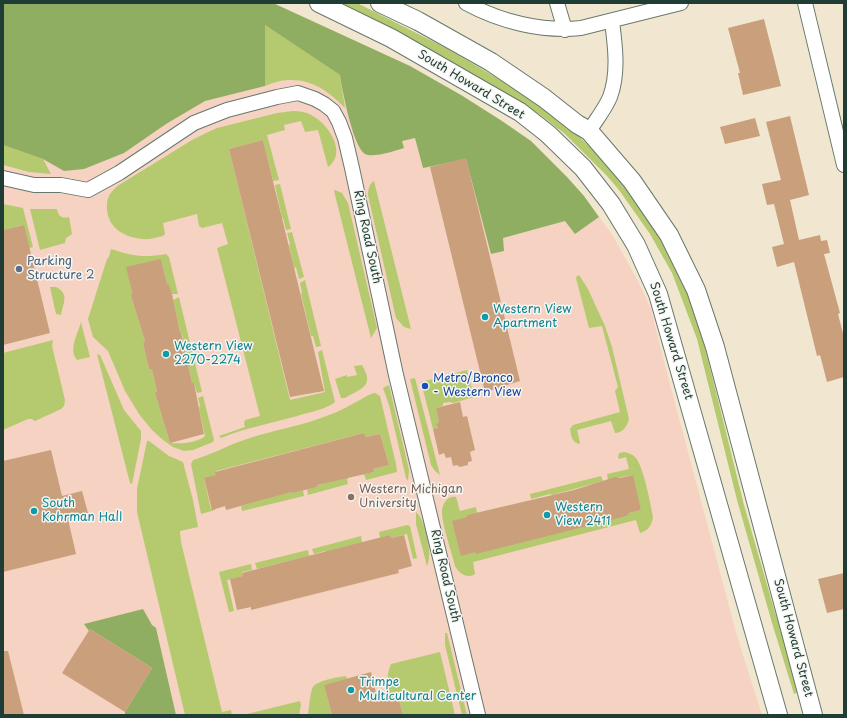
<!DOCTYPE html>
<html>
<head>
<meta charset="utf-8">
<style>
	body { margin:0 }
	#map { position:relative; width:847px; height:718px; overflow:hidden; background:#f1e7d1; font-family:"Playpen Sans",sans-serif }
	canvas { display:block }
	.frame { position:absolute; inset:0; border:4px solid #1f3d34; pointer-events:none }
</style>
</head>
<body>
<div id="map">
<canvas width="847" height="718"></canvas>
<div class="frame"></div>
</div>
<script>
const ctx = document.querySelector('canvas').getContext('2d');
ctx.lineJoin = 'round';
function fill(path, color) {
  ctx.fillStyle = color;
  ctx.fill(path, 'evenodd');
}
function trace(path, color, width, dash) {
  ctx.strokeStyle = color;
  ctx.lineWidth = width;
  ctx.lineCap = dash ? 'butt' : 'round';
  ctx.setLineDash(dash || []);
  ctx.stroke(path);
}
function label(font, color, halo, rows, align = 'center') {
  ctx.font = font + ' "Playpen Sans",sans-serif';
  ctx.lineWidth = 3;
  ctx.setLineDash([]);
  ctx.textBaseline = 'middle';
  ctx.strokeStyle = halo;
  ctx.fillStyle = color;
  for (const [text, x, y, turn = 0] of rows) {
    ctx.save();
    ctx.translate(x, y);
    ctx.rotate((+turn || 0) * Math.PI / 180);
    ctx.textAlign = isNaN(turn) ? turn : align;
    if (halo) ctx.strokeText(text, 0, 0);
    ctx.fillText(text, 0, 0);
    ctx.restore();
  }
}
fill(new Path2D(`
	M3,3H273L410,66L461,95L502,121L531,141L567,177L584,196L613,236L639,283L651,309L663,358L737,636L762,715H3Z`), '#f5d2c2');
fill(new Path2D(`
	M333,3H357L446,48L521,92L566,124L608,164L627,187L665,244L686,286L701,331L744,505L774,609L800,691L794,694L772,623L737,500L697,339L672,273L650,234L619,190L607,176L565,134L539,114L431,51Z
	M265,25L340,75L345,108C330,92 312,79 289,80C281,80 272,83 265,86Z
	M293,111C300,111 306,112 311,115C328,123 348,153 328,167L318,130L305,132L301,121L284,125L285,130L267,135L279,180L273,181L263,140L229,149L290,400L325,392L318,352L322,350L335,402C325,410 309,412 297,416C272,423 245,428 221,438L219,436L245,427L244,423L245,420L260,416L217,248L228,244L222,223L202,228L199,226L197,214L163,223L165,234L163,236C157,237 150,240 144,239C126,238 108,229 107,209C106,198 110,192 119,185L192,140L206,133L217,128L277,113Z
	M3,145L43,159L51,174L29,172L3,165Z
	M374,181L411,329L404,327L396,318L368,195C368,190 369,184 374,181Z
	M280,184L291,229L286,230L283,218H282L275,185Z
	M335,190L342,193L348,203L377,328L371,338L334,191Z
	M3,204L23,208L33,247L29,248L23,225L3,230Z
	M30,209H57C58,216 62,219 69,217L72,234L66,238L65,243L40,250Z
	M292,232L304,277L299,279L296,267L294,268L289,245L290,244L287,233Z
	M111,249C132,256 143,258 166,254L169,257L178,294H172L167,284L161,259L132,291L131,296L145,341L143,343L149,369L152,370L157,391L155,393L170,443C180,444 197,443 205,436L199,408L200,406L198,398L203,396L214,440L213,442L193,450L184,451L173,447L163,440L152,430L139,414L125,391L108,351L93,337L88,319L107,259L109,257Z
	M579,275L588,289L605,326L612,347L629,419C627,426 623,433 615,433L611,421L577,430L580,443L579,444C572,442 571,436 570,429L573,425L620,412L615,391L618,387L602,326L589,328L576,278L577,276Z
	M305,280L321,346L316,347L313,336H311L301,294L302,293L300,283Z
	M50,287H56C70,294 63,303 61,315L56,314Z
	M179,297L190,343L184,344L182,333H180L173,300Z
	M81,322L90,357L77,360C68,350 78,333 81,322Z
	M53,340L52,346L65,400L64,406L61,409L35,421L32,419H28L3,430V353Z
	M191,347L202,392L197,393L194,383H192L187,360H188L186,349Z
	M97,354L100,355L124,410L141,431V439L132,484L130,483Z
	M362,365C375,387 361,388 345,398H341L335,379L347,375V377L357,375L354,366Z
	M467,370L474,397L453,403L450,402L443,403V406L436,408L439,422L436,424L438,428L433,429L421,382Z
	M415,378L440,475L435,471L431,465L410,379Z
	M389,385L409,470L408,481L406,478L389,405L383,388Z
	M375,393L380,396L396,464L397,472L366,480L364,474L374,472L373,469L389,465L380,434L366,437L364,433L216,471V475L204,479L211,509H215V510L201,514L191,464L193,460C211,455 228,445 247,439C274,430 302,426 329,415C338,412 347,407 356,402C363,399 368,394 375,393Z
	M147,441H149L169,456L183,462L193,500L198,527L180,531L181,542L222,712L231,710L232,715H185L137,512V489Z
	M624,452C628,453 632,454 635,457C643,464 651,506 653,517C652,525 648,531 640,533L636,520L473,562L475,574C468,579 459,574 455,566C452,553 441,522 442,510C443,502 449,495 456,497L460,511L476,507L477,513L467,515L475,552L627,516L629,513L641,510L632,475L608,480L607,474L629,469L626,457L619,459L618,457L619,453Z
	M601,476L603,481L552,495L550,494L531,499L530,494Z
	M347,477L349,478L347,479L348,484L308,495L307,489L317,487V485Z
	M303,490L304,496L242,511L241,506L291,491L292,493Z
	M416,512C426,520 433,555 427,566L416,524Z
	M407,525L410,526L417,558L413,559L407,534L391,538L390,535L380,538L379,532Z
	M361,536L362,543L325,552V551L314,554L312,549Z
	M308,550L309,556L257,569L255,563Z
	M251,564L252,570L242,572L243,576L227,580L234,611L229,612L219,572Z
	M445,633H447L467,715H462L445,645Z
	M440,652L455,715H403L398,696L389,698C387,686 386,675 391,664Z
	M346,676L347,679L324,685L332,715H308C309,708 310,692 313,687C318,680 339,677 346,676Z
	M300,701L301,705L299,715L247,714Z`), '#b5ca6e');
fill(new Path2D(`
	M3,3H273L410,66L461,95L502,121L531,141L567,177L584,196L599,217L575,234L565,221L503,238L504,251L491,254L466,159L423,168L415,138L402,141L404,148C395,151 373,158 365,154C353,147 342,89 340,75L265,25V86L205,101L166,124L124,153L84,169L64,171L43,159L3,145Z
	M143,609L152,625L156,628L176,715H125V712L152,668L90,629L89,631L84,624Z`), '#90ae61');
fill(new Path2D(`
	M764,19L781,86L743,95L738,73H740L728,28Z
	M790,116L809,195L790,200L799,240L820,235L821,241L827,240L830,253L824,254L840,313L838,314L844,337V377L827,382L820,355L817,356L794,262L777,267L772,247L784,244L774,204L767,205L762,184L781,180L766,122Z
	M755,118L760,136L725,144L720,127Z
	M263,140L324,391L290,397L229,149Z
	M466,158L520,381L485,392L430,167Z
	M24,225L50,333L3,345V230Z
	M161,259L167,284L169,285L172,294L180,333L181,332L192,383H194L204,434L170,443L155,393L157,391L152,370L149,369L143,343L145,341L131,296L132,291L126,267Z
	M460,402L463,417L467,416L475,450L470,452L472,461L468,462V465L460,467L457,465L453,466L451,457L446,458L444,453L439,455L433,429L438,428L436,424L439,422L436,408Z
	M364,433L366,437L380,434L389,465L373,469L374,472L317,485V487L292,493L291,492L226,510L225,506L212,510L204,478L216,475L215,472Z
	M51,450L62,496L82,491L88,513L68,519L76,554L3,572V461Z
	M633,475L641,510L629,513L627,516L476,554L475,552L461,556L452,521L467,517V515L574,490L615,477L620,478Z
	M390,535L391,538L404,535L412,566L398,570L399,573L251,610V607L237,610L230,579L243,576L242,573Z
	M844,573V609L827,613L818,579Z
	M90,629L152,668L125,712L62,673Z
	M3,651H8L24,715H3Z
	M371,672L378,701L398,696L403,715H332L324,685Z`), '#c99f7c');
const minor = new Path2D(`
	M466,3C501,22 542,32 581,28L681,3
	M557,3L565,30
	M805,3L844,165
	M589,131C596,120 605,109 610,97C619,73 615,45 612,21
	M3,178L34,185H61L88,190L119,173L194,123L227,110L277,97L298,93L315,99L324,104L333,111L339,122L345,138L352,168L396,375L478,715`);
const tertiary = new Path2D(`
	M319,3L391,38L520,112L548,134L583,168L611,204L636,245L658,294L778,715
	M380,3L418,21L491,62L544,98L577,124L589,131L632,181L669,235L696,290L715,347L813,715`);
trace(minor, '#68786b', 16);
trace(tertiary, '#68786b', 20);
trace(minor, '#fff', 14);
trace(tertiary, '#fff', 18);
for (const [x, y, r, color] of [
	[19,269,4,"#5c6f8a"],
	[485,317,4,"#0f9aa8"],
	[166,354,4,"#0f9aa8"],
	[425,386,4,"#1a4fb4"],
	[351,497,4,"#8d6e63"],
	[34,511,4,"#0f9aa8"],
	[547,515,4,"#0f9aa8"],
	[351,690,4,"#0f9aa8"]
]) {
  const dot = new Path2D();
  dot.arc(x, y, r, 0, 2 * Math.PI);
  ctx.fillStyle = color;
  ctx.fill(dot);
  trace(dot, '#f6f6f2', 1.5);
}
label('12px', '#1f3d34', '#f6f6f2', [
	["South Howard Street",471,85,31],
	["Ring Road South",367,237,78],
	["South Howard Street",671,341,73],
	["Ring Road South",445,576,77],
	["South Howard Street",793,638,75]
]);
label('12px', '#4e5e75', '#f6f6f2', [
	["Parking",27,262],
	["Structure 2",27,276]
], 'left');
label('12px', '#0d838f', '#f6f6f2', [
	["Western View",493,310],
	["Apartment",493,324],
	["Western View",174,347],
	["2270-2274",174,361],
	["South",42,504],
	["Kohrman Hall",42,518],
	["Western",555,508],
	["View 2411",555,522],
	["Trimpe",359,683],
	["Multicultural Center",359,697]
], 'left');
label('12px', '#164399', '#f6f6f2', [
	["Metro/Bronco",433,379],
	["- Western View",433,393]
], 'left');
label('12px', '#785e54', '#f6f6f2', [
	["Western Michigan",359,490],
	["University",359,504]
], 'left');
</script>
</body>
</html>
